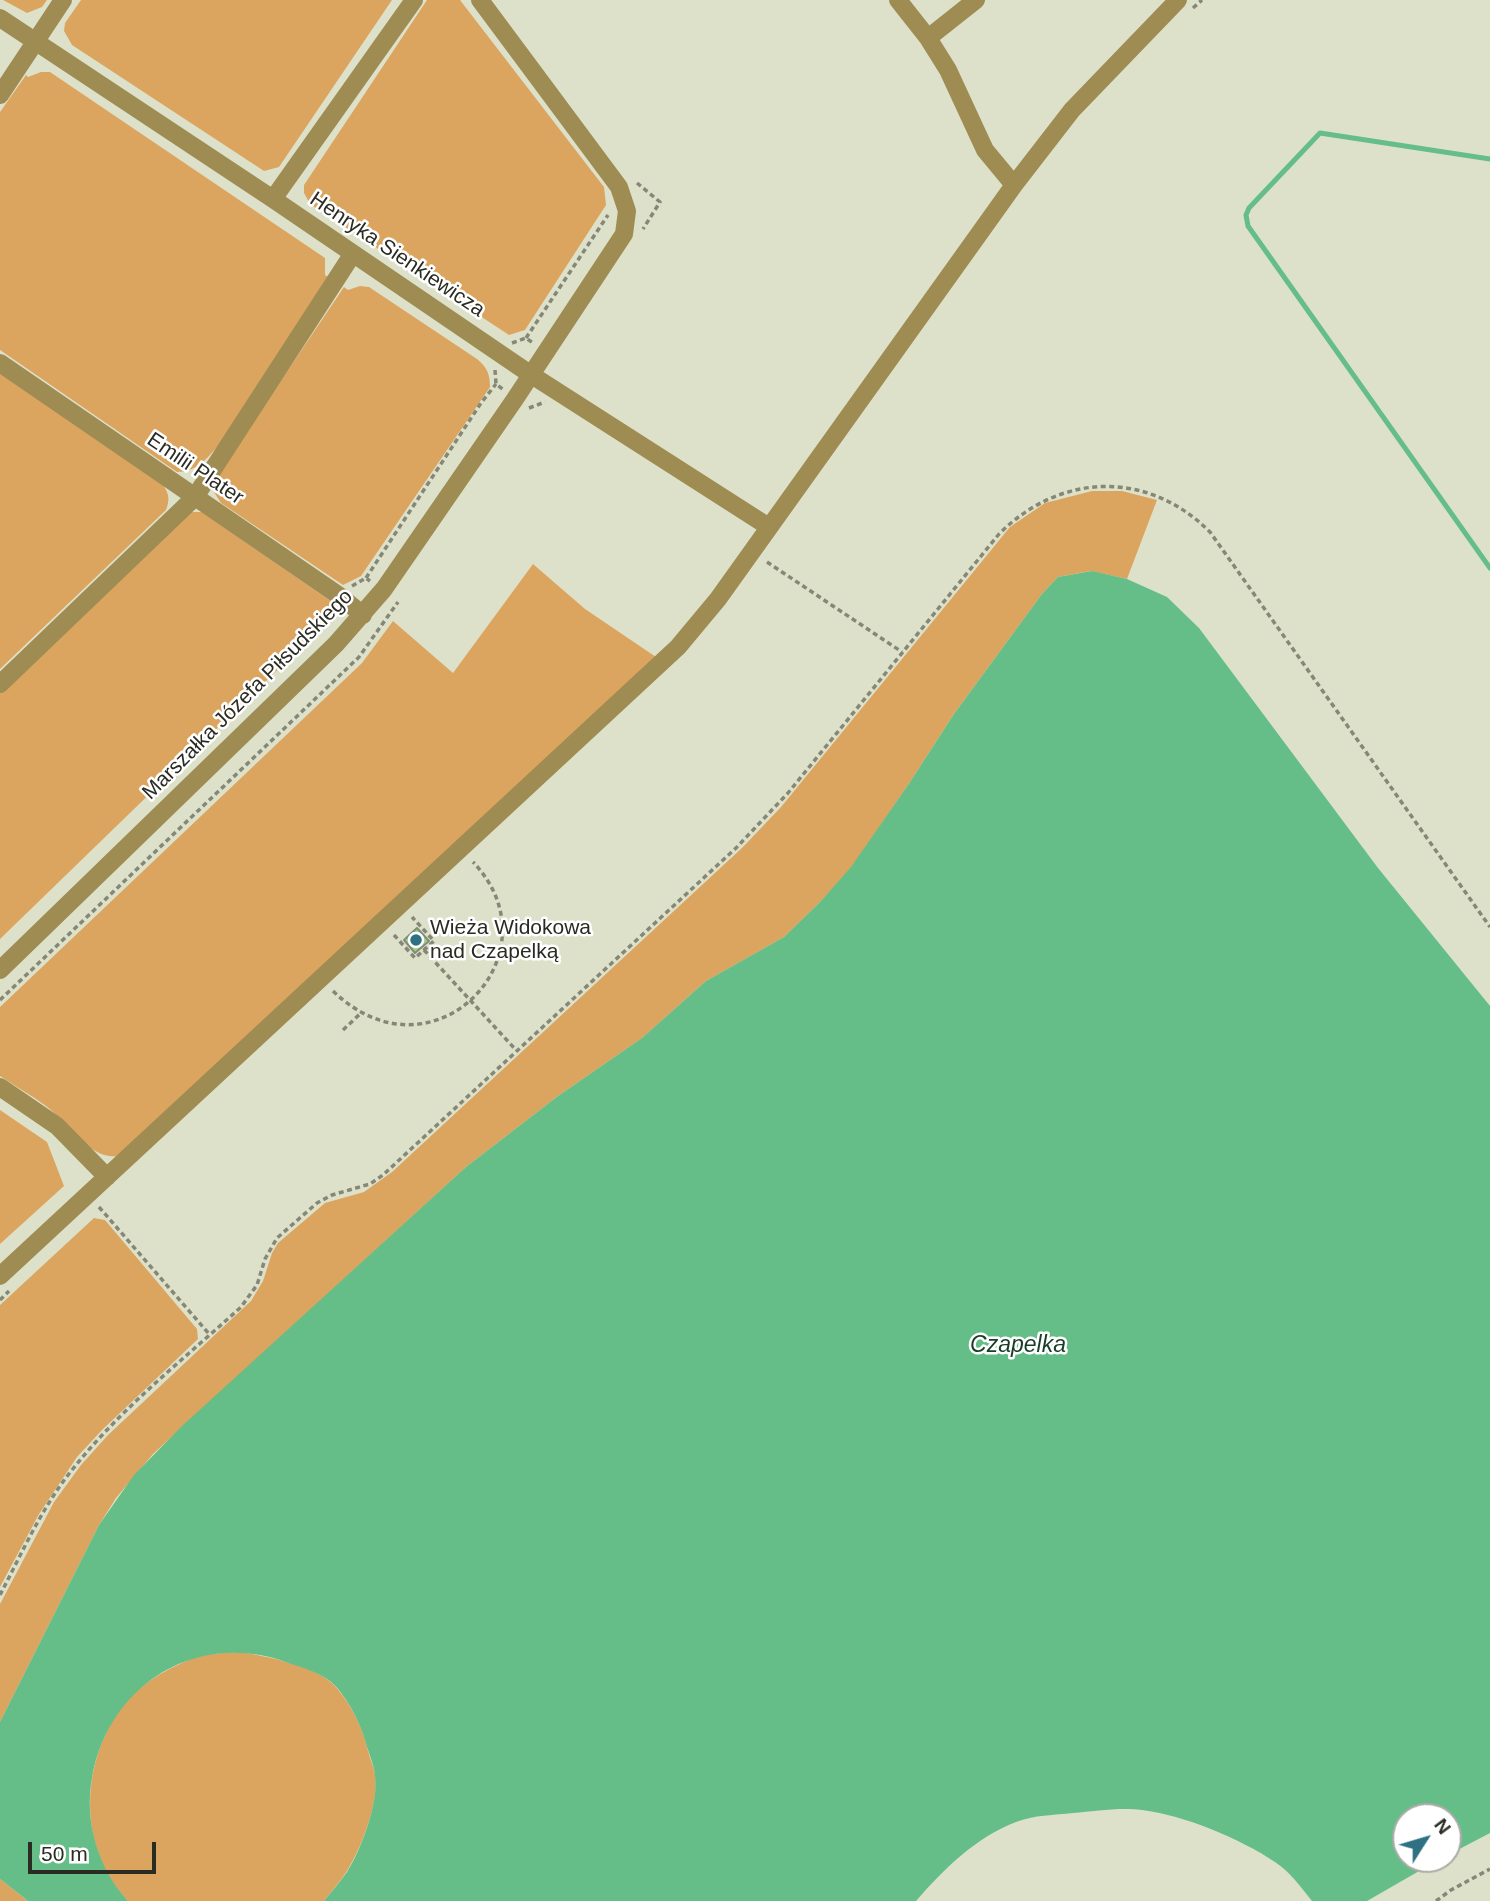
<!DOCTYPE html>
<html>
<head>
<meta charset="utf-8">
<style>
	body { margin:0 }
	#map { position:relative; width:1490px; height:1901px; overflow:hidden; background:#dee1ca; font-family:Arial,sans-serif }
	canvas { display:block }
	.north { position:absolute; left:1392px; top:1803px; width:70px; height:70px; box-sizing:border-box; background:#fff; border:2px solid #aaaba7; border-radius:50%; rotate:53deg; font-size:19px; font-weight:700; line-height:28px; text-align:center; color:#2a2c23 }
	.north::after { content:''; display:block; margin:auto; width:24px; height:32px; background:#2f7183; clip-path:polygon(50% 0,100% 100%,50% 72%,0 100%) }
	.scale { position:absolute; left:28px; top:1842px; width:128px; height:32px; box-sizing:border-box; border:4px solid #2a2c23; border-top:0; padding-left:9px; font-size:21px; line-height:24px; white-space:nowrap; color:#2a2c23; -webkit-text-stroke:5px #fff; paint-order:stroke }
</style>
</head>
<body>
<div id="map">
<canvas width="1490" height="1901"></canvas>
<div class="north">N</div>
<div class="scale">50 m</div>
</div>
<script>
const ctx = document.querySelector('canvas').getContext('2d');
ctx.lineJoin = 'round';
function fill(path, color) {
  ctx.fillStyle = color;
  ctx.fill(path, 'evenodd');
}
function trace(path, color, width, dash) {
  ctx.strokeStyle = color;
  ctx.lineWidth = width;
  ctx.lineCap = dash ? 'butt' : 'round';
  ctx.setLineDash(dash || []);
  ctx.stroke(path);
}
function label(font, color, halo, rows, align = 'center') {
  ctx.font = font + ' Arial,sans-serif';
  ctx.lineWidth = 5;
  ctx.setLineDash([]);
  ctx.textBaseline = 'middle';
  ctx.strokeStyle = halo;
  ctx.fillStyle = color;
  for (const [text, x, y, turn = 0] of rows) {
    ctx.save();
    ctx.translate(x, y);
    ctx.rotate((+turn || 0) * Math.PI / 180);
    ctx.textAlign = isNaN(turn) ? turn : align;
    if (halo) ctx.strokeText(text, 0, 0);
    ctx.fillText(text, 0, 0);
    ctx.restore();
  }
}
fill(new Path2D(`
	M3,0H47L42,7L27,13Z
	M81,0H392L279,167L264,171L72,45L64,31L65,23Z
	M427,0H460L604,187L606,205L525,330L509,335L310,204L304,193V185Z
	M41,72H50L325,258V275L330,278L219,445C206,459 197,472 177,472L0,350V112L26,75L28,77Z
	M360,286L369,287L477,359C487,367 490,374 490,387L361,576L343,585L221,503L212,489L214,480L344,287L348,290Z
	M0,371L160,481C168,491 171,497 166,510L0,669Z
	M1092,491H1122L1157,500L1127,579L1091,571L1058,577L1042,594L954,714L908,785L851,868L820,902L784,937L706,981L642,1038L558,1096L466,1167L153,1454L116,1498L99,1525L0,1722V1604L54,1502L81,1465L108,1435L251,1301L263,1281L272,1253L278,1243L325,1203L364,1192L392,1172L743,847L781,807L1010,527L1045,503Z
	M187,512H202L332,602L329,620L0,939V691Z
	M533,564L585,609L656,657L120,1156C89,1161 69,1123 46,1106C31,1095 15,1086 0,1076V1007L362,663L393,621L453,673Z
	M0,1110L47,1142L64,1186L0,1244Z
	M94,1218L105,1220L197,1329L198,1339L102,1430L77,1457L39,1514L0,1587V1305Z
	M241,1652C265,1656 314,1666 332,1683C348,1699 360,1722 366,1743C368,1754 373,1764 375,1774C380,1800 361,1849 347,1871C340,1882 331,1891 324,1901H128C79,1850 80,1771 117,1713C132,1690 159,1673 184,1662C202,1653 221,1653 241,1652Z
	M0,1879L24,1898L28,1901H0Z`), '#dca55f');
fill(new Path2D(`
	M1092,571L1127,579L1167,597L1199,628L1378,868L1490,1006V1833L1448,1855V1817H1406V1859H1440L1367,1901H1312C1301,1887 1290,1872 1275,1862C1241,1839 1184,1815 1142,1810C1121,1807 1095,1811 1073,1813C1054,1815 1034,1815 1016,1822C976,1837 943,1870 916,1901H324C331,1892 340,1882 347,1872C361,1850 379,1802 375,1776C374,1764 368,1752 365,1740C360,1722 345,1693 330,1681C318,1672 300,1667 286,1662C196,1630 108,1685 92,1778C84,1821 98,1869 128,1901H28L0,1879V1722L99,1525L134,1475L182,1426L466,1167L558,1096L642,1038L706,981L784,937L820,902L851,867L908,785L954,714L1042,594L1058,577Z`), '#65bd88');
trace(new Path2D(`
	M1490,159L1320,133L1249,208L1246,215L1248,226L1490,568`), '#65bd88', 5);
const building = new Path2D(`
	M417,928L429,941L415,953L404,940Z`);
fill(building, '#9fcf82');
trace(building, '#818d7a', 2);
trace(new Path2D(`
	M1193,8L1202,0
	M637,183L660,202L643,229
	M526,338L608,215
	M512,343L526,338L533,343
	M495,370L496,384L504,390
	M529,408L545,402
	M767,562L902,652
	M366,578L481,403L496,384
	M352,586L366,578L370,581
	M394,935L415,958L434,941L412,917
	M424,950L516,1050
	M333,991C433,1088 561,954 473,862
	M0,1000L359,657L398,602
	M343,1030L361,1013
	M99,1207L210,1335
	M0,1300L9,1291
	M0,1595C22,1553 42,1507 72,1470C120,1409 184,1359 241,1307L257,1285L265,1259L277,1238L317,1203L332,1195L370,1184L383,1175L736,848L788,793L999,534C1061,472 1148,470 1210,532L1490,927
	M1436,1901L1451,1890L1490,1869`), '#858877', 3.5, [5, 3.5]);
trace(new Path2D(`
	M898,0L928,38L948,70L985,150L1014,185
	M0,18L273,199L530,374L769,527
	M928,38L976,0
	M0,95L63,0
	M273,199L414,0
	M0,363L341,597L363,615
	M0,684L195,497L352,255
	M0,970L336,644L384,589L515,399L624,234L627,211L619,187L480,0
	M0,1087L57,1126L107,1177
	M0,1276L678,647L718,599L1014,185L1072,110L1178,0`), '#9e8c53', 18);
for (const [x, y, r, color] of [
	[416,940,7,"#2f7183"]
]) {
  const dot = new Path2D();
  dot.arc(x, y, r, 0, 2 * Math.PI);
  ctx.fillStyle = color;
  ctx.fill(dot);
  trace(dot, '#fff', 2.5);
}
label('21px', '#2a2c23', '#fff', [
	["Henryka Sienkiewicza",397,255,34],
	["Emilii Plater",195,469,34],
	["Marszałka Józefa Piłsudskiego",248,695,-45]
]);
label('21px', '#2a2c23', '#fff', [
	["Wieża Widokowa",430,928],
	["nad Czapelką",430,952]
], 'left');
label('italic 23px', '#193e28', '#fff', [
	["Czapelka",1018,1346]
]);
</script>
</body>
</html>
